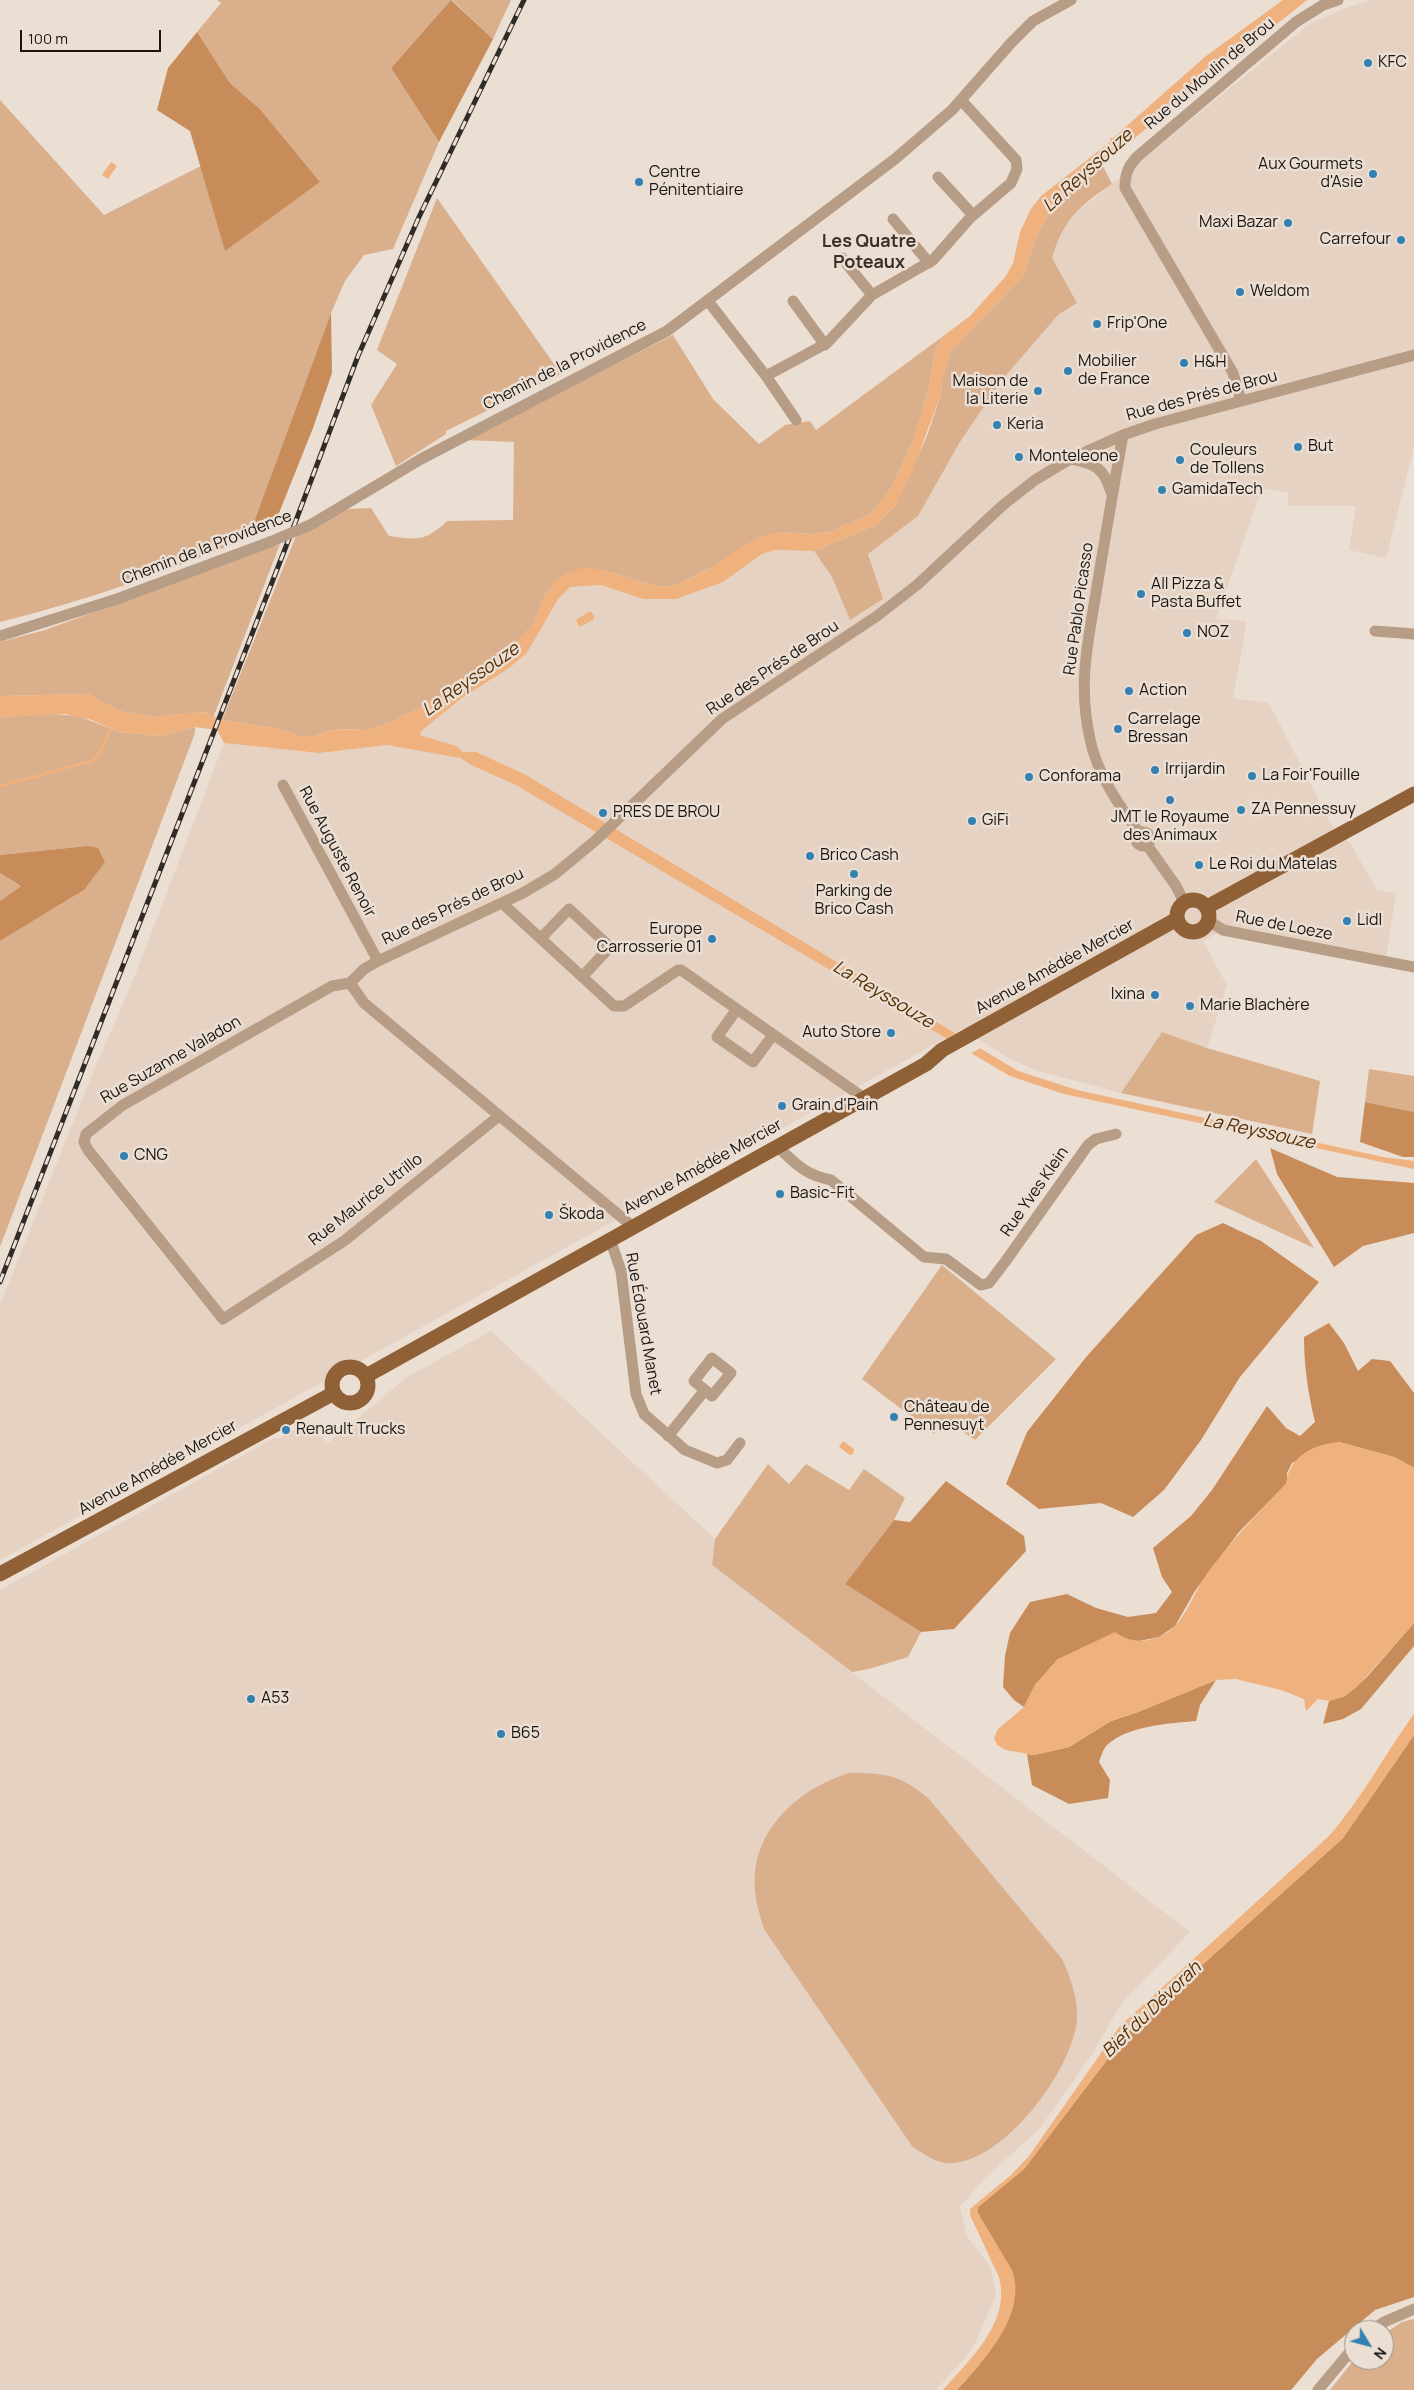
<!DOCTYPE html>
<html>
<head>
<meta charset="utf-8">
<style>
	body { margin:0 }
	#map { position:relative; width:1414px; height:2390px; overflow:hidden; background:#ebded3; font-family:Manrope,sans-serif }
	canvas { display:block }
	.north { position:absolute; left:1344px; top:2320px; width:50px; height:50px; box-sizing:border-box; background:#ebded3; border:1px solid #978e85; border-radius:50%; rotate:127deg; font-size:14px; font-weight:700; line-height:20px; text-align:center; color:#1a1511 }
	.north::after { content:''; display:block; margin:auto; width:18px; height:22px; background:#3381b3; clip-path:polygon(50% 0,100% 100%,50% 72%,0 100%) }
	.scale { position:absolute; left:20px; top:30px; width:141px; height:22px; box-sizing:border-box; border:2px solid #1a1511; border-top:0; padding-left:6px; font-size:15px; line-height:18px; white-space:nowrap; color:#1a1511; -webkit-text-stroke:4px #ebded3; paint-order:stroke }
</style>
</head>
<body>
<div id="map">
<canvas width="1414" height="2390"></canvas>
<div class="north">N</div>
<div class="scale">100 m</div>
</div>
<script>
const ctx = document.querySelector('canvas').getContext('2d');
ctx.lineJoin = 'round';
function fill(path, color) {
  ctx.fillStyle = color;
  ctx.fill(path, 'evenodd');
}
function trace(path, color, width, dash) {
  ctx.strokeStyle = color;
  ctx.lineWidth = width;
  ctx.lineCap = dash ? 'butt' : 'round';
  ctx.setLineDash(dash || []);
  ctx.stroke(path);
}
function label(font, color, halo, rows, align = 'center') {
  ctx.font = font + ' Manrope,sans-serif';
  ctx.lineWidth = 5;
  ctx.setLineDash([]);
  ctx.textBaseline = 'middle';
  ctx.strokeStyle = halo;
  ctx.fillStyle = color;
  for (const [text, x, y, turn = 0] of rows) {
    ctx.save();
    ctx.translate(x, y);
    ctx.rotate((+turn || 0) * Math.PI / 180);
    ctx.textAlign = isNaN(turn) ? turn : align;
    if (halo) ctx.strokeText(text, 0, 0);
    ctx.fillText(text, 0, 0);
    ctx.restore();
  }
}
fill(new Path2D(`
	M1372,0H1414V447L1386,558L1349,550L1356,506H1288V493L1262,488L1216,619L1247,621L1233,698L1269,703L1332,826L1350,843L1377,890L1396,893L1386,957L1231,925L1203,941L1227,985L1207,1048L1162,1032L1121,1093L1035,1070L1007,1057L962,1029L0,1560V1305L96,1065L134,978L224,743L319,753L387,745L461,757L456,746L420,735L421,731L462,698L509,668L527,653L558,599L570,587L601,585L643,599L723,582L762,554L775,550L814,551L832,577L850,619L883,599L868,554L918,516L960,442L1002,380L1058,315L1077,303L1051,259L1059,234L1069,219L1308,25L1343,9Z
	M491,1331L715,1539L712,1565L1190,1932L1121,2004L1091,2056L1040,2128L985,2178L960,2207L967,2236L991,2268L996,2294L975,2344L964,2359L936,2390H0V1590L274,1438L278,1439L309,1421L328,1443L407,1377Z`), '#e5d2c2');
fill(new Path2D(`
	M217,0H451L391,68L439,142L393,249L364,255L345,281L331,313L248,538C167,572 85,601 0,622V100L104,215L201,166L225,250L320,182L260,109L230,83L197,32L221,3Z
	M452,0H511L493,39Z
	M1102,164L1112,184C1079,206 1063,220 1052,258L1077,303L1058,315L1002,380L960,442L918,516L868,554L883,599L850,620L832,577L814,551L876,525L895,506L927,436L941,394L942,380L950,352L1023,276L1035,239L1050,211L1071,189Z
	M437,198L561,374L446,431V434L396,466L371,405L397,364L377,350Z
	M673,335L713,399L759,444L785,425L810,421L816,430L942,337L935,353L927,395L913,441L890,490L870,514L830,532L813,534L778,532L678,585L659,587L606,571L546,593L533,624L512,647L488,662L435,700L387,724L368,730L334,729L314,736H299L280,729L222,720L296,536L348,509L371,508L389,536C417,540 425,542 447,521L513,520L514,442L465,440Z
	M280,544L213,718L206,712L153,717L119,711L88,694L0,696V642L45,630Z
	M51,714L78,716L120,732L159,736L195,727V733L0,1247V941L84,890L87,846L0,855V717Z
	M0,873L21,886L0,901Z
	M1162,1032L1207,1048L1320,1081L1312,1134L1121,1093Z
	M1369,1069L1414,1076V1112L1365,1102Z
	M1256,1159L1314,1248L1214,1202Z
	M942,1265L1056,1359L975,1440L946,1420L934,1434L862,1379Z
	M768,1464L789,1484L806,1464L849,1490L864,1469L905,1498L894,1520L845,1584L921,1632L908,1657L869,1669L852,1672L712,1565L715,1539Z
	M849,1773C885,1773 900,1774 929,1799L1062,1959C1070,1976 1077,1996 1077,2014C1078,2065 1001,2168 946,2163C933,2161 923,2154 912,2146L764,1929C758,1910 753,1891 755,1872C760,1822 804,1787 849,1773Z
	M1414,2319V2390H1330L1354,2360H1384V2334L1402,2322Z`), '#daaf8c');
fill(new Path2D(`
	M451,0L493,39L439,142L391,68Z
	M197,32L230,83L260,109L320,182L225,251L190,131L157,110L168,68Z
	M331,313L332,373L313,428L279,513L248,538Z
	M87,846L98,848L105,862L84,890L0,941V901L21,886L0,873V855Z
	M1365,1102L1414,1112V1157H1403L1360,1142Z
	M1270,1148L1337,1177L1414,1183V1233L1363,1246L1334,1267L1277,1174Z
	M1223,1223L1261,1241L1319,1282L1240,1377L1201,1440L1164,1490L1133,1517L1101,1503L1039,1509L1006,1484L1027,1432L1087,1356L1196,1235Z
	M1329,1323L1344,1343L1358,1371L1372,1359L1390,1361L1414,1393V1468L1394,1457L1339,1442L1292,1463L1287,1473V1483L1239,1532L1195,1591L1175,1626L1159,1637L1134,1642L1123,1639L1058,1659L1035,1685L1024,1707L1014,1700L1003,1687L1005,1656L1010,1633L1030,1602L1067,1594L1096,1608L1128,1617L1156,1613L1172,1592L1162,1577L1153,1548L1191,1516L1212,1490L1267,1406L1286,1428L1300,1436L1315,1422C1308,1393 1304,1366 1304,1337Z
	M946,1481L1024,1536L1026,1551L954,1629L921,1632L845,1584L894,1520L910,1522Z
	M1414,1623V1646L1361,1709L1343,1719L1323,1724L1329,1701L1345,1696L1366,1678Z
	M1216,1680L1200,1705L1196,1721C1166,1724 1130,1725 1107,1745C1103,1749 1101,1757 1099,1762L1110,1780L1108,1798L1069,1804L1032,1785L1027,1754L1034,1755L1069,1747L1111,1721L1138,1712Z
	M1414,1735V2297L1375,2310L1317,2359L1291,2390H957C985,2359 1012,2329 1015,2285L978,2213V2207L1024,2169L1129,2031L1343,1838Z`), '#c78c59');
fill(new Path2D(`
	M1283,0H1307L1071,189L1050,211L1035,239L1023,276L950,352L942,380L941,394L912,472L895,506L876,525L814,551L775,550L762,554L723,582L676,599H643L601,585L570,587L558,599L527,653L509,668L462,698L421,731L420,735L456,746L463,752H476L524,774L1018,1071L1077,1090L1383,1157L1414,1161V1169L1064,1094L1010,1076L516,785L471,765L461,758L387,745L319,753L224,743L217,730L195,727L159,736L120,732L89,719L66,714L0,717V696L88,694L119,711L153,717L204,712L222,720L280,729L299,736H314L334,729L368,730L387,724L435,700L488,662L512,647L533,624L546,593L556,580L567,573L586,567L606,571L659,587L678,585L709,569L745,544L767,534L778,532L813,534L830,532L870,514L890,490L913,441L927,395L935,353L942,337L970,316L1006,276L1013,263L1020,232L1031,209L1041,196L1110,142V138H1113L1206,56Z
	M111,162L117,166L108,179L102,175Z
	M590,611L594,615V619L580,627L576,620Z
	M843,1441L854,1449L853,1454L850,1455L839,1447Z
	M1339,1442L1394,1457L1414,1468V1623L1357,1687L1345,1696L1329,1701L1318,1699L1306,1711L1304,1699L1281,1690L1236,1679L1216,1680L1138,1712L1111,1721L1069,1747L1034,1755L1006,1750L997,1745L994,1738L998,1729L1024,1707L1035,1685L1058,1659L1115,1632C1133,1646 1158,1642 1174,1627C1186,1616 1196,1590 1206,1575C1230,1542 1258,1513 1286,1484C1289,1456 1314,1444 1339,1442Z
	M1414,1714V1735L1343,1838L1129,2031L1024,2169L978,2207V2213L1012,2270C1028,2315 984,2360 957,2390H943C970,2359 1011,2323 999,2277L970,2215V2209L1011,2175L1029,2156L1120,2026L1330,1835C1362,1798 1385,1754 1414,1714Z`), '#efb17d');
fill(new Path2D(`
	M958,1032L983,1047L968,1055L943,1041Z`), '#ebded3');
trace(new Path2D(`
	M0,786L92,761L100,752L111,728`), '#efb17d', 3);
trace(new Path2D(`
	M938,177L973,215
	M893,219L929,263
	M842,258L872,295
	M708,301L766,376L827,343L872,295L933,260L970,218L1011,183L1017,169L1016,160L961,100
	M793,301L825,345
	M766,376L796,420
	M1241,401L1233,373L1125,188C1125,174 1128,166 1138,156L1296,22L1323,5L1338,0
	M1123,435C1114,484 1106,533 1098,581C1089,638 1077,681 1090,739C1097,774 1119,805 1139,833
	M1070,459C1095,463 1104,468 1111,492
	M312,524L421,459L667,331L895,159L952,110L1011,43L1033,21L1071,0
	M1375,631L1414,634
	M0,636L117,599L270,542
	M283,785L378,961
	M1136 839a7 7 0 1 1 14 0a7 7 0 1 1-14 0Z
	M1147,845L1176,886L1184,902
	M502,903L614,1006H624L678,970H681L864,1098
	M1209,921L1223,930L1414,967
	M541,938L569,909L610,947L582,977
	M350,983L332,986L123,1105L86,1134L84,1142L88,1150L223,1319L344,1241L499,1116
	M737,1009L717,1037L753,1062L773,1035
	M778,1147C796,1164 805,1175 831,1180L924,1257L946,1259L981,1285L989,1283L1005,1262L1088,1145L1096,1139L1116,1134
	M632,1226L364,1003L350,983L364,969L378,961L523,893L555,874L596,840L722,719L877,616L917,585L1003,505L1035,480L1070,459L1123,435L1155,424L1414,355
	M610,1239L621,1271L636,1394L644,1414L685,1450L717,1463L727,1460L740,1443
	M668,1436L705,1390L712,1396L731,1373L712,1358L694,1381L705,1390
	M1372,2330L1384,2322L1414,2309
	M1318,2390L1354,2347`), '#b79c86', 11);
trace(new Path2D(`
	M1177 916a16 16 0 1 1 32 0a16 16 0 1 1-32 0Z
	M1207,907L1414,794
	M332 1385a18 18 0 1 1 36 0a18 18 0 1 1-36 0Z
	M366,1376L926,1064L942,1050L1177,919
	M0,1574L334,1393`), '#906137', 15);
const rail = new Path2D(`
	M0,1282L292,531L358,356L419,217L524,0`);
trace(rail, '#302b26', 5);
trace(rail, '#ebded3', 3, [9]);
trace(new Path2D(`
	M270,542L312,524`), '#b79c86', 11);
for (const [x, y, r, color] of [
	[1368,63,5,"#3381b3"],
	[1373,174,5,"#3381b3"],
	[639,182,5,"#3381b3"],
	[1288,223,5,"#3381b3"],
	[1401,240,5,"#3381b3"],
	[1240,292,5,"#3381b3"],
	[1097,324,5,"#3381b3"],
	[1184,363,5,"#3381b3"],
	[1068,371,5,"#3381b3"],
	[1038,391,5,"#3381b3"],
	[997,425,5,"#3381b3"],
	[1298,447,5,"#3381b3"],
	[1019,457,5,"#3381b3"],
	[1180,460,5,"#3381b3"],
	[1162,490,5,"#3381b3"],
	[1141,594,5,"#3381b3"],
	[1187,633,5,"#3381b3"],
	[1129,691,5,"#3381b3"],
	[1118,729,5,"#3381b3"],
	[1155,770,5,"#3381b3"],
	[1252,776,5,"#3381b3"],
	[1029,777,5,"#3381b3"],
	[1170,800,5,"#3381b3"],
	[1241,810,5,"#3381b3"],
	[603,813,5,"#3381b3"],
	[972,821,5,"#3381b3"],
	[810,856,5,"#3381b3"],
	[1199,865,5,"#3381b3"],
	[854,874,5,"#3381b3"],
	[1347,921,5,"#3381b3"],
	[712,939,5,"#3381b3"],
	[1155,995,5,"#3381b3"],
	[1190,1006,5,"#3381b3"],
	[891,1033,5,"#3381b3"],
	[782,1106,5,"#3381b3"],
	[124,1156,5,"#3381b3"],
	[780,1194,5,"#3381b3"],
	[549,1215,5,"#3381b3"],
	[894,1417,5,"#3381b3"],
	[286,1430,5,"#3381b3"],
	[251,1699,5,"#3381b3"],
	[501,1734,5,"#3381b3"]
]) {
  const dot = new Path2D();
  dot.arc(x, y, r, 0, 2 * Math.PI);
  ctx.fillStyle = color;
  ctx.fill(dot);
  trace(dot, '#ebded3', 2);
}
label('16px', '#1a1511', '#ebded3', [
	["KFC",1378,63],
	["Aux Gourmets",1363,165,"right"],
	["d'Asie",1363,183,"right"],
	["Centre",649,173],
	["Pénitentiaire",649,191],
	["Maxi Bazar",1278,223,"right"],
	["Carrefour",1391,240,"right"],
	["Weldom",1250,292],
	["Frip'One",1107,324],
	["Mobilier",1078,362],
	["de France",1078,380],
	["H&H",1194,363],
	["Maison de",1028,382,"right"],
	["la Literie",1028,400,"right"],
	["Keria",1007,425],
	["But",1308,447],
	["Couleurs",1190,451],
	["de Tollens",1190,469],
	["Monteleone",1029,457],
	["GamidaTech",1172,490],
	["All Pizza &",1151,585],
	["Pasta Buffet",1151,603],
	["NOZ",1197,633],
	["Action",1139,691],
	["Carrelage",1128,720],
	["Bressan",1128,738],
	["Irrijardin",1165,770],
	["La Foir'Fouille",1262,776],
	["Conforama",1039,777],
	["ZA Pennessuy",1251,810],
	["PRES DE BROU",613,813],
	["JMT le Royaume",1170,818,"center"],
	["des Animaux",1170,836,"center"],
	["GiFi",982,821],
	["Brico Cash",820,856],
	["Le Roi du Matelas",1209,865],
	["Parking de",854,892,"center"],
	["Brico Cash",854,910,"center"],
	["Lidl",1357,921],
	["Europe",702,930,"right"],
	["Carrosserie 01",702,948,"right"],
	["Ixina",1145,995,"right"],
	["Marie Blachère",1200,1006],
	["Auto Store",881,1033,"right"],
	["Grain d'Pain",792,1106],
	["CNG",134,1156],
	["Basic-Fit",790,1194],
	["Škoda",559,1215],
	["Château de",904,1408],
	["Pennesuyt",904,1426],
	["Renault Trucks",296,1430],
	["A53",261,1699],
	["B65",511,1734]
], 'left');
label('16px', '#1a1511', '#ebded3', [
	["Rue du Moulin de Brou",1210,74,-40],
	["Chemin de la Providence",565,365,-27],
	["Rue des Prés de Brou",1202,396,-15],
	["Chemin de la Providence",207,548,-21],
	["Rue Pablo Picasso",1079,609,-82],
	["Rue des Prés de Brou",773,668,-34],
	["Rue Auguste Renoir",337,852,62],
	["Rue des Prés de Brou",453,907,-26],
	["Rue de Loeze",1284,926,11],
	["Avenue Amédée Mercier",1055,967,-29],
	["Rue Suzanne Valadon",171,1060,-30],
	["Avenue Amédée Mercier",703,1167,-29],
	["Rue Yves Klein",1035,1192,-55],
	["Rue Maurice Utrillo",366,1200,-38],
	["Rue Édouard Manet",643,1324,80],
	["Avenue Amédée Mercier",158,1468,-29]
]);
label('italic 18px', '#552e03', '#ebded3', [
	["La Reyssouze",1088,171,-42],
	["La Reyssouze",471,680,-35],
	["La Reyssouze",883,995,31],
	["La Reyssouze",1259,1132,12],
	["Bief du Dévorah",1152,2010,-44]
]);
label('bold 18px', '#3b3129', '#ebded3', [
	["Les Quatre",869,242],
	["Poteaux",869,263]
]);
</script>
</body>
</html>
